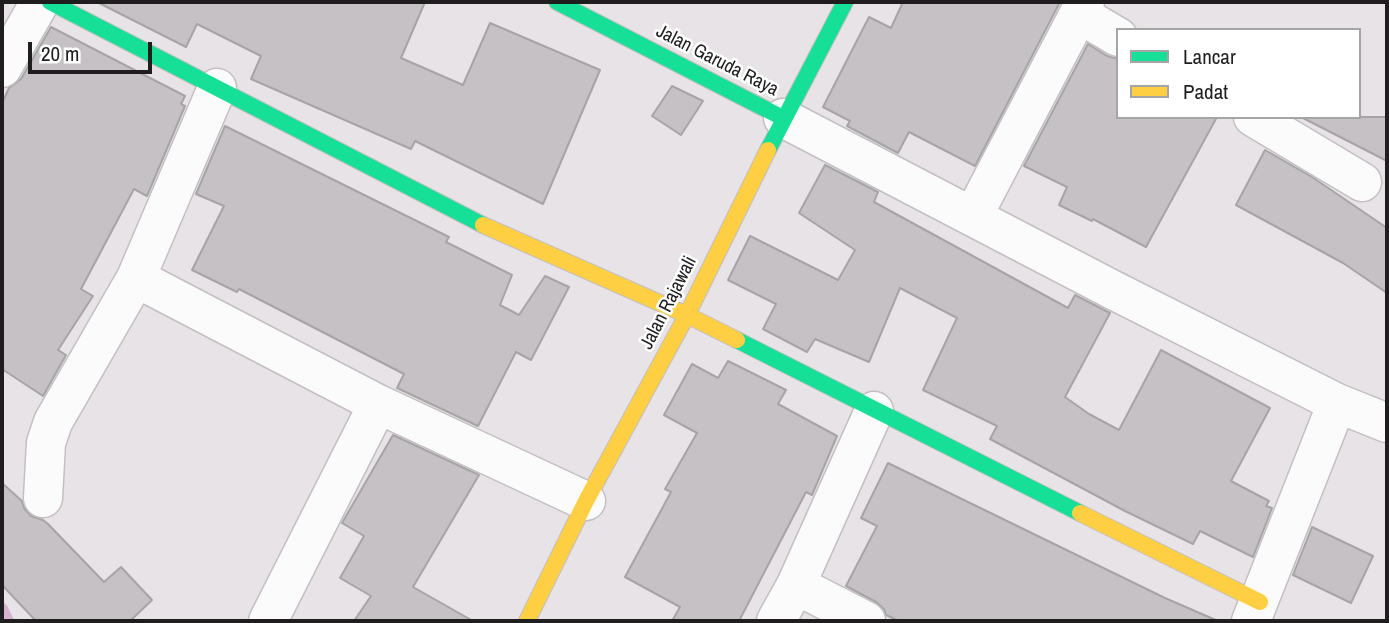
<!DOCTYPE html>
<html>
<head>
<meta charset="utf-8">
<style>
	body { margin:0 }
	#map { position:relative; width:1389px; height:623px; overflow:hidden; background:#e8e3e6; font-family:"Archivo Narrow",sans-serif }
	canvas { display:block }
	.frame { position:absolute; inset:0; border:4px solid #201d1f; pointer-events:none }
	.legend { position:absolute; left:1116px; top:28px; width:245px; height:91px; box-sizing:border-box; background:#fff; border:2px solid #a6a5a5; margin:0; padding:9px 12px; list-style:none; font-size:21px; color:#201d1f }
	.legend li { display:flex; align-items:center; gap:14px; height:35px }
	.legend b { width:35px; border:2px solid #a6a5a5 }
	.scale { position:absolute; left:28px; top:42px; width:124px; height:32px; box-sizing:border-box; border:4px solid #201d1f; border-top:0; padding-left:9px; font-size:21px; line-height:24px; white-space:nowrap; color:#201d1f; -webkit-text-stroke:5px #fff; paint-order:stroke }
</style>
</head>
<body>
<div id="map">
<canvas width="1389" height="623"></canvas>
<div class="frame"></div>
<ul class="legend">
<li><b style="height:9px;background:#16e098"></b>Lancar</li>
<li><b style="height:9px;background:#ffcf43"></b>Padat</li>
</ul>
<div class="scale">20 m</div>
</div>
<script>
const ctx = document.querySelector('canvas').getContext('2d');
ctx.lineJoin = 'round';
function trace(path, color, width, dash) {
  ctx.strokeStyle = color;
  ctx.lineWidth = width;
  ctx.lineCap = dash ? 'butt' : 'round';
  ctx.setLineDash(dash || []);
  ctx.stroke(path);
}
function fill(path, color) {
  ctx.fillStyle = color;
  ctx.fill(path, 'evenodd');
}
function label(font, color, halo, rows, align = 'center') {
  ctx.font = font + ' "Archivo Narrow",sans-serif';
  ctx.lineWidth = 5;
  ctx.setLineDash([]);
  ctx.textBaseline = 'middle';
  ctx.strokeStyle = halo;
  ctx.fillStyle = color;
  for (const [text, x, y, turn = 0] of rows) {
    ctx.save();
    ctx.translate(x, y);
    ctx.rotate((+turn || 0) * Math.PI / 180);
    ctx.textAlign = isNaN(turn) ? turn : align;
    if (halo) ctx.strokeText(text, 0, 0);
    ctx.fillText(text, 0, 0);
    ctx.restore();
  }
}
trace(new Path2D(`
	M2,609L8,621`), '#d6b4cd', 12);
const building = new Path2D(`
	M97,2H425L401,58L463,85L490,23L600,70L543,204L415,141L411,149L251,79L261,56L197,24L186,47Z
	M903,2H1060L975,166L909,132L898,153L847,126L850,121L823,107L869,17L891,28Z
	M51,27L185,96L181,104L185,106L147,196L134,189L81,289L93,296L58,350L66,355L43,396L2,369V103L9,88L21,79Z
	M1088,44L1107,56L1118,59V117H1217L1146,247L1093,219L1092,221L1059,205L1067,187L1024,166Z
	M672,86L703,101L681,135L652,116Z
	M1301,117H1387V161Z
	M225,126L449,237L446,242L512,275L500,305L519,315L545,276L569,287L531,360L516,352L478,426L397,388L404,374L239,289L237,292L192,270L224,206L196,194Z
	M1265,150L1312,177L1387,228V293L1343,263L1236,205Z
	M825,165L878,192L874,202L1068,308L1075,295L1110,313L1065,397L1089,414L1119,430L1161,350L1270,408L1231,481L1269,501L1266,506L1272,508L1253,557L1200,531L1193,544L1125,511L990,439L997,426L923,390L957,318L900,288L869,362L815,339L807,352L763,329L776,304L728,280L750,236L838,280L855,250L799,213Z
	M728,361L786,390L778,404L837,436L812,495L806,492L739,621H672L680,607L625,577L671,492L665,489L697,433L664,415L692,364L718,378Z
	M393,435L479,475L413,587L473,621H354L371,596L340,578L364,536L342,523Z
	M888,463L1165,598L1218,621H899L886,615L884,609L876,602L846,586L877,526L861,518Z
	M2,483L22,501L24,508L31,516L43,520L48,524L104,582L121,567L152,600L130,621H36L2,585Z
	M1312,527L1373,556L1351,603L1293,575Z`);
fill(building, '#c5c1c4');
trace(building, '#a7a4a6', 2);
const street = new Path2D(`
	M1079,14L1118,37
	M2,68L40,2
	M1253,117L1362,182
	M783,118L1113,290L1337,403L1387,423
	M973,216L1085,2
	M136,278L378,404L586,501
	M43,498L46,443L53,422L136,278L217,88
	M796,585L866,621
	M268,621L378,404
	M776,621L796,585L874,411
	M1251,621L1337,403`);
const fast = new Path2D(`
	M50,2L483,225
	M557,2L783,118
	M768,150L845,2
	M737,340L1080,513`);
const slow = new Path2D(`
	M483,225L687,315L737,340
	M1080,513L1260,602
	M527,621L586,501L687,315L768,150`);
trace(street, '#c3bfc2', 41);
trace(fast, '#c3bfc2', 18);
trace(slow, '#c3bfc2', 18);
trace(street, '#fcfbfb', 38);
trace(fast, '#16e098', 16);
trace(slow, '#ffcf43', 16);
label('19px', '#201d1f', '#fff', [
	["Jalan Garuda Raya",717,61,27],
	["Jalan Rajawali",669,303,-63]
]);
</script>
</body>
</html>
